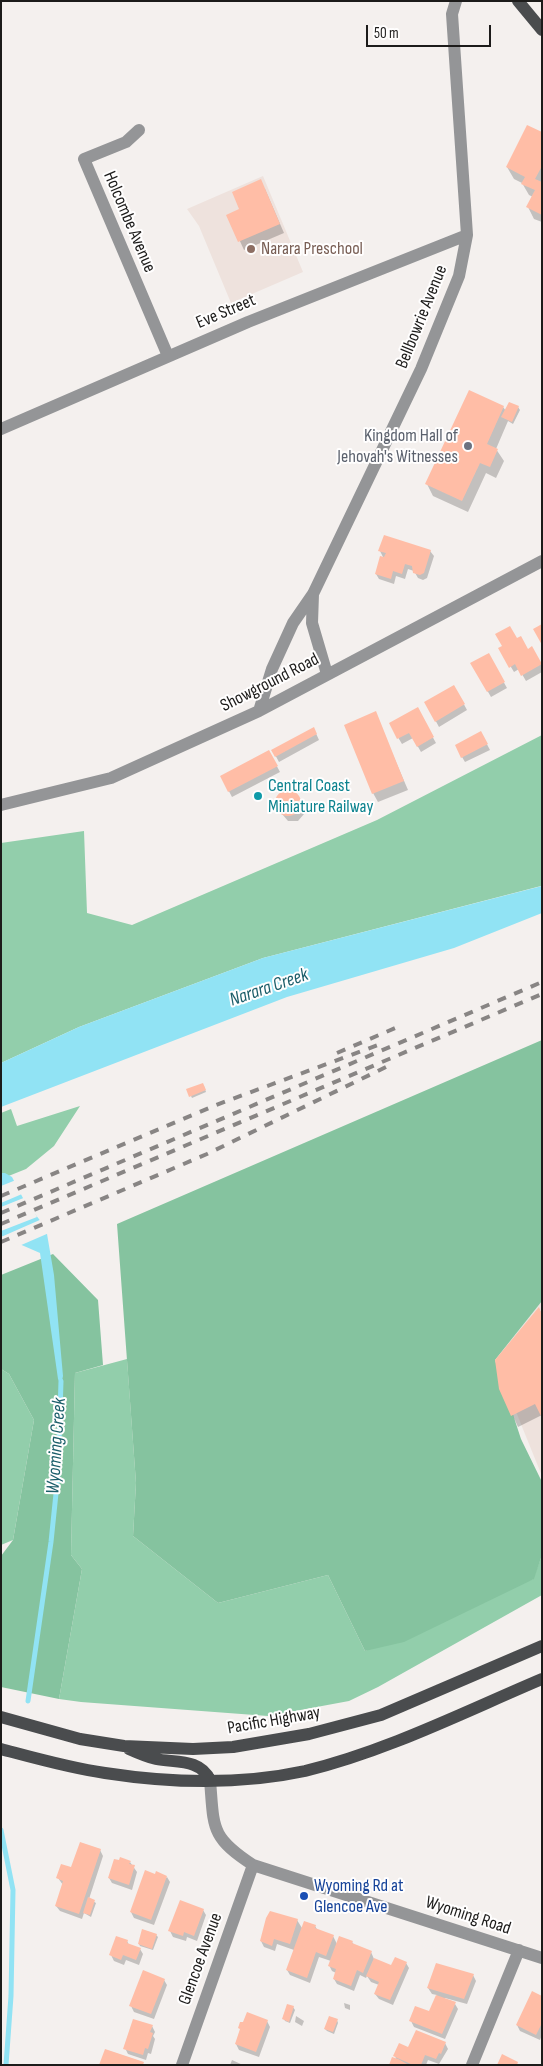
<!DOCTYPE html>
<html>
<head>
<meta charset="utf-8">
<style>
	body { margin:0 }
	#map { position:relative; width:543px; height:2066px; overflow:hidden; background:#f4f0ee; font-family:"Sofia Sans Condensed",sans-serif }
	canvas { display:block }
	.frame { position:absolute; inset:0; border:2px solid #1c1b1a; pointer-events:none }
	.scale { position:absolute; left:366px; top:25px; width:125px; height:22px; box-sizing:border-box; border:2px solid #1c1b1a; border-top:0; padding-left:6px; font-size:15px; line-height:18px; white-space:nowrap; color:#1c1b1a; -webkit-text-stroke:4px #fffefe; paint-order:stroke }
</style>
</head>
<body>
<div id="map">
<canvas width="543" height="2066"></canvas>
<div class="frame"></div>
<div class="scale">50 m</div>
</div>
<script>
const ctx = document.querySelector('canvas').getContext('2d');
ctx.lineJoin = 'round';
function fill(path, color) {
  ctx.fillStyle = color;
  ctx.fill(path, 'evenodd');
}
function trace(path, color, width, dash) {
  ctx.strokeStyle = color;
  ctx.lineWidth = width;
  ctx.lineCap = dash ? 'butt' : 'round';
  ctx.setLineDash(dash || []);
  ctx.stroke(path);
}
function label(font, color, halo, rows, align = 'center') {
  ctx.font = font + ' "Sofia Sans Condensed",sans-serif';
  ctx.lineWidth = 4;
  ctx.setLineDash([]);
  ctx.textBaseline = 'middle';
  ctx.strokeStyle = halo;
  ctx.fillStyle = color;
  for (const [text, x, y, turn = 0] of rows) {
    ctx.save();
    ctx.translate(x, y);
    ctx.rotate((+turn || 0) * Math.PI / 180);
    ctx.textAlign = isNaN(turn) ? turn : align;
    if (halo) ctx.strokeText(text, 0, 0);
    ctx.fillText(text, 0, 0);
    ctx.restore();
  }
}
fill(new Path2D(`
	M263,176L303,272L231,303L199,226L187,209Z
	M542,1301V1476L495,1360Z`), '#eee2dd');
fill(new Path2D(`
	M542,735L541,886L263,958L79,1027L1,1063V843L84,831L87,913L132,925L377,820Z
	M80,1106L54,1146L26,1169L1,1179V1113L11,1109L17,1126Z
	M127,1359L136,1483L133,1536L218,1603L328,1575L365,1651L533,1579L542,1555V1595L378,1687L349,1701L268,1716L81,1702L59,1699L82,1569L71,1555L75,1373Z
	M1,1369L9,1374L34,1420L13,1540L1,1545Z`), '#92ceab');
fill(new Path2D(`
	M542,1040V1301L495,1360L521,1439L542,1482V1555L534,1579L404,1642L365,1651L328,1575L218,1603L133,1536L136,1483L117,1224Z
	M53,1254L98,1300L103,1365L75,1373L71,1555L82,1569L59,1699L1,1687V1556L13,1540L34,1420L9,1374L1,1369V1275Z`), '#85c39f');
fill(new Path2D(`
	M542,886V913L454,948L287,997L1,1107V1063L79,1027L263,958Z
	M1,1173H5L12,1177L24,1200L46,1228L54,1275L63,1376L61,1386L58,1379L40,1253L1,1236Z`), '#91e3f4');
fill(new Path2D(`
	M16,1180L22,1194L1,1203V1186Z
	M26,1197L37,1217L1,1231V1207Z
	M42,1219L49,1233L19,1246L1,1238V1237Z`), '#f4f0ee');
fill(new Path2D(`
	M542,133V222L534,219L528,207L533,197L529,195L522,183L514,179L507,167Z
	M265,189L284,233L244,250L228,215L241,210Z
	M503,407L506,411L518,407L520,410L513,424L508,421L496,449L504,461L496,478L486,473L468,512L433,496L427,484Z
	M380,551H430L434,556L427,578L423,580L418,578L414,571L408,569L405,579L396,576L394,584L379,579L376,574L384,559Z
	M517,640L527,650L532,648L542,666V672L526,681L519,669L514,672L500,649Z
	M488,654L507,688L491,697L472,664Z
	M454,686L467,710L439,727L426,703Z
	M417,709L436,743L421,752L413,738L402,744L390,724Z
	M375,713L408,790L378,802L373,793Z
	M314,729L319,740L279,762L273,751Z
	M481,733L490,750L465,762L462,757Z
	M272,757L280,772L232,797L221,776Z
	M283,792H292L303,805L304,814L298,821H288L277,808V799Z
	M204,1086L206,1092L192,1098L188,1090Z
	M539,1309L542,1314V1415L518,1427L501,1389Z
	M100,1850L103,1856L89,1899L96,1903L91,1917L84,1913L82,1919L60,1911L56,1906L63,1885L58,1878Z
	M130,1862L137,1872L132,1890L112,1883L109,1878Z
	M167,1877L170,1882L154,1925L134,1918L131,1912Z
	M203,1910L206,1915L197,1941L187,1937L186,1941L173,1937L170,1931Z
	M297,1920L302,1928L315,1926L318,1931L333,1936L337,1944L352,1942L355,1946L371,1952L374,1959L392,1967L406,1963L409,1968L393,2005L379,1999L375,1994L379,1985L371,1982L367,1976L366,1978L360,1975L354,1991L337,1984L334,1979L336,1973L332,1971L329,1965L331,1961L319,1957L310,1983L290,1975L287,1970L294,1950L277,1944L275,1951L264,1947L261,1941Z
	M156,1935L158,1937L153,1950L140,1946L139,1944Z
	M127,1941L129,1945L140,1949L143,1954L139,1965L126,1960L124,1965L114,1961L111,1955Z
	M473,1975L476,1981L467,2004L445,1998L444,2000L455,2004L458,2009L445,2039L414,2027L411,2021L429,2013L437,1995L432,1994L428,1988Z
	M164,1980L167,1985L154,2019L134,2012L131,2006Z
	M542,1997V2035L540,2040L520,2031L517,2025Z
	M344,2003L350,2005V2010L345,2008Z
	M293,2007L295,2010L290,2023L285,2021L284,2019Z
	M296,2016L304,2021L302,2026L295,2022Z
	M337,2020L338,2023L334,2034L327,2031L325,2029Z
	M267,2021L270,2027L259,2057L239,2050L236,2044Z
	M152,2026L155,2032L153,2036L155,2039L151,2054L148,2053L146,2060L128,2054L125,2048Z
	M445,2043L448,2049L439,2064L428,2060L426,2065H391L397,2061L395,2056L409,2049Z
	M232,2060L243,2065H230Z`), '#0003');
trace(new Path2D(`
	M28,1701L51,1542L58,1474L61,1381
	M1,1830L13,1890L11,1996L6,2065`), '#91e3f4', 5);
fill(new Path2D(`
	M527,125L542,132V166L535,179L542,182V215L526,207L535,190L521,184L525,177L506,167Z
	M261,179L280,224L238,242L226,215L239,209L232,192Z
	M469,390L504,406L487,444L498,449L490,467L480,463L462,501L425,484Z
	M509,402L519,406L512,422L501,417Z
	M384,535L431,550L424,573L420,575L413,573L412,566L405,564L402,574L393,571L391,579L375,574L380,556L384,557L386,553L378,551Z
	M542,624V645L533,629Z
	M510,626L517,638L521,636L528,649L532,646L542,664L521,676L515,664L509,668L498,648L502,646L495,634Z
	M489,653L505,682L487,692L470,663Z
	M454,685L465,704L435,722L424,702Z
	M418,707L434,737L417,747L409,733L397,739L389,723Z
	M376,711L404,781L372,794L344,725Z
	M314,727L317,734L275,757L271,750Z
	M481,731L488,744L461,758L455,745Z
	M269,750L278,766L228,792L220,776Z
	M275 803a13 13 0 1 1 26 0a13 13 0 1 1-26 0Z
	M203,1083L206,1090L189,1097L186,1089Z
	M539,1307L542,1315V1418L535,1404L511,1416L499,1389L495,1360Z
	M80,1842L101,1849L79,1914L55,1906L63,1881L56,1878L61,1864L71,1867Z
	M120,1857L131,1861L129,1864L135,1865L129,1885L108,1878L114,1859L119,1860Z
	M145,1870L155,1874L156,1871L167,1876L151,1920L130,1912Z
	M88,1897L95,1900L90,1915L83,1913Z
	M180,1900L204,1909L194,1936L184,1932L183,1936L168,1931Z
	M270,1911L298,1919L290,1944L274,1939L272,1946L260,1941L266,1918Z
	M304,1921L316,1925L315,1928L334,1935L326,1956L316,1952L307,1978L286,1970Z
	M142,1929L157,1934L152,1949L138,1944Z
	M116,1936L128,1940L127,1943L141,1948L136,1960L123,1955L121,1960L109,1955Z
	M339,1936L353,1941L352,1943L372,1951L363,1973L357,1970L351,1986L333,1979L336,1969L328,1966Z
	M395,1957L407,1962L390,2000L374,1994L379,1982L366,1976L374,1958L391,1965Z
	M436,1963L474,1974L464,1999L427,1988Z
	M143,1970L165,1979L151,2014L129,2006Z
	M532,1991L542,1996V2023L536,2035L516,2025Z
	M436,1995L456,2002L442,2034L409,2021L415,2006L429,2011Z
	M287,2004L294,2006L289,2022L282,2019Z
	M247,2012L268,2020L256,2052L235,2044L240,2029L238,2028L240,2022H243Z
	M329,2016L338,2019L333,2032L324,2029Z
	M133,2019L153,2025L150,2032L153,2033L148,2049L145,2048L143,2055L123,2049Z
	M416,2030L446,2042L441,2054L439,2053L436,2059L425,2055L421,2065H413L393,2056L399,2043L408,2047Z
	M105,2049L144,2062L143,2065H99Z
	M502,2054L518,2062L517,2065H497Z
	M392,2057L398,2059L409,2065H389Z`), '#ffbda6');
trace(new Path2D(`
	M139,130L126,142L84,159L168,356
	M1,429L248,322L467,235
	M313,594L312,623L327,674
	M259,711L272,669L293,623L313,594L421,369L459,276L467,235L452,14L456,1
	M1,805L111,778L259,711L542,561
	M210,1780C214,1828 210,1837 253,1865L542,1958
	M182,2065L253,1865
	M472,2065L519,1950`), '#949597', 12);
trace(new Path2D(`
	M518,1L542,30
	M1,1717L80,1739L124,1746L193,1749L233,1747L309,1734L381,1715L542,1646
	M1,1749C35,1758 70,1768 105,1773C170,1783 240,1785 305,1771C387,1751 464,1712 542,1679
	M129,1749C138,1753 147,1757 156,1759C175,1763 200,1758 210,1780`), '#4a4c4e', 12);
trace(new Path2D(`
	M337,1053L400,1026
	M1,1196L216,1105L378,1045
	M1,1213L542,982
	M1,1224L542,994
	M1,1242L207,1154L388,1066`), '#888584', 4, [9, 9]);
for (const [x, y, r, color] of [
	[251,249,5,"#8d6e63"],
	[468,446,5,"#6b7280"],
	[258,796,5,"#0f9aa8"],
	[304,1896,5,"#1a4fb4"]
]) {
  const dot = new Path2D();
  dot.arc(x, y, r, 0, 2 * Math.PI);
  ctx.fillStyle = color;
  ctx.fill(dot);
  trace(dot, '#fffefe', 2);
}
label('18px', '#1c1b1a', '#fffefe', [
	["Holcombe Avenue",129,222,67],
	["Eve Street",226,312,-23],
	["Bellbowrie Avenue",422,317,-68],
	["Showground Road",270,683,-27],
	["Pacific Highway",274,1721,-10],
	["Wyoming Road",468,1916,18],
	["Glencoe Avenue",201,1959,-70]
]);
label('18px', '#785e54', '#fffefe', [
	["Narara Preschool",261,249]
], 'left');
label('18px', '#5b616d', '#fffefe', [
	["Kingdom Hall of",458,436],
	["Jehovah's Witnesses",458,457]
], 'right');
label('18px', '#0d838f', '#fffefe', [
	["Central Coast",268,786],
	["Miniature Railway",268,807]
], 'left');
label('18px', '#164399', '#fffefe', [
	["Wyoming Rd at",314,1886],
	["Glencoe Ave",314,1907]
], 'left');
label('italic 19px', '#1b5e6a', '#fffefe', [
	["Narara Creek",269,988,-19],
	["Wyoming Creek",57,1446,-86]
]);
</script>
</body>
</html>
